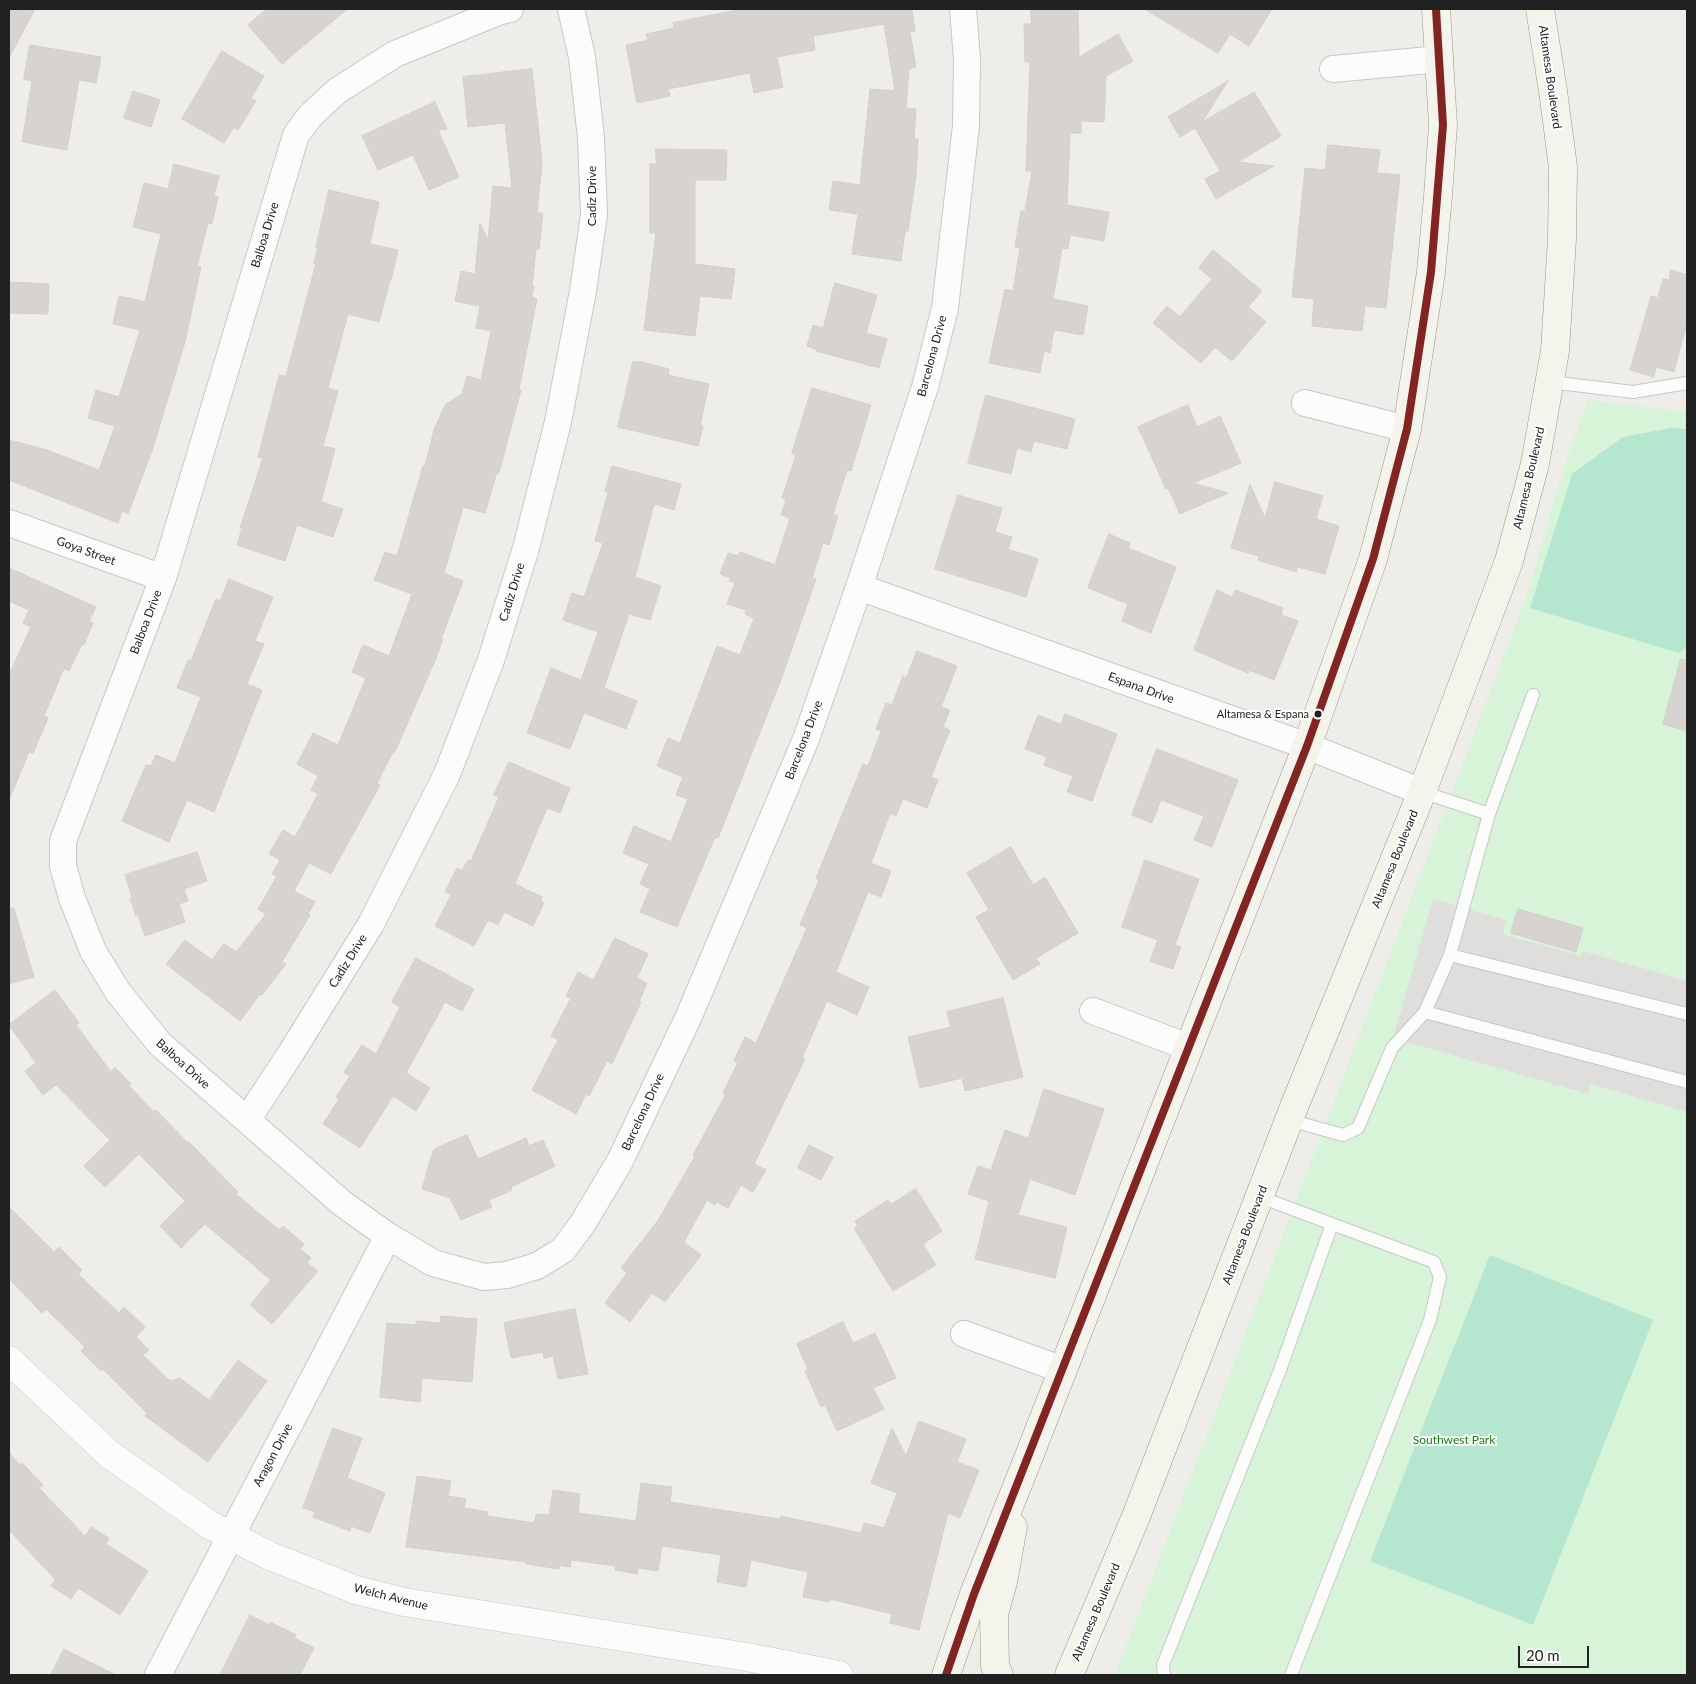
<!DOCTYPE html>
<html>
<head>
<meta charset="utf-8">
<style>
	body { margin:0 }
	#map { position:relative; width:1696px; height:1684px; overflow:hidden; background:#efedea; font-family:Lato,sans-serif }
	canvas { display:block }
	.frame { position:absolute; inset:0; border:10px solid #212121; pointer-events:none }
	.scale { position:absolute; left:1518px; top:1646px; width:71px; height:22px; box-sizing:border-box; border:2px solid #212121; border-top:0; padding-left:6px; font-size:15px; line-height:18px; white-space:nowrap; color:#212121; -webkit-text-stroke:4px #fff; paint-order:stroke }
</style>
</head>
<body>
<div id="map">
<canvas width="1696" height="1684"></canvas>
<div class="frame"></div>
<div class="scale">20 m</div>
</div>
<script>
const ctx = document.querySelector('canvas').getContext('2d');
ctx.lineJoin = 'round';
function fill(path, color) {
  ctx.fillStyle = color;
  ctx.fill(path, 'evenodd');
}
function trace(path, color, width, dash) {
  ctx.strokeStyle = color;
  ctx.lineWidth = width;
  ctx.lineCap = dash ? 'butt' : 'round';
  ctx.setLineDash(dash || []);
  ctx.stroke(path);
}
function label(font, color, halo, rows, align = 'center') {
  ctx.font = font + ' Lato,sans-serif';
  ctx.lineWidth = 4;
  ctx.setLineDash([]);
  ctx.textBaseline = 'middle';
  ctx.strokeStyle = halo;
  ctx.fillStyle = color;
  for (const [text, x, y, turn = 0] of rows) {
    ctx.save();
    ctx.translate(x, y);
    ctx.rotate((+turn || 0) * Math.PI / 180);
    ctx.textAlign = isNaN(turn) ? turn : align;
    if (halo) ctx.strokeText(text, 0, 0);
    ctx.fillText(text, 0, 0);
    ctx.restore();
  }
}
fill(new Path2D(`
	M1588,400L1681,411L1687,409V1675H1115L1528,592L1562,472Z`), '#d8f4d8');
fill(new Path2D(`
	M1671,428L1687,429V647L1679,653L1530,608L1572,474L1623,437Z
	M1490,1255L1653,1320L1533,1625L1370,1561Z`), '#b5e6d0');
fill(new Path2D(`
	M1433,899L1506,920L1503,934L1581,956L1583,951L1687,981V1112L1591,1084L1588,1094L1393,1038Z`), '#dfdedd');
const building = new Path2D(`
	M9,9H35L9,58Z
	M267,9H347L282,64L248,25Z
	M743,9H912L915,31L910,32L916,67L909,69L906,108L916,109L914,139H918L916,175L908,231H905L901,261L852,254L858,214L829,210L833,181L860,185L870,89L895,91L884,24L813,36L815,50L777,57L783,87L754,93L750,73L668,89L670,96L637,103L626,45L648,40L646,34L674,28L673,23Z
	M1031,9H1078L1079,57L1118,34L1133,61L1106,76L1104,122L1081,121V133H1070L1067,205L1109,212L1104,241L1070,235L1068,249L1062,248L1053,299L1088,306L1083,335L1054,330L1050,353L1044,351L1040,373L989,363L1005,289L1013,291L1020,248L1015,247L1021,211H1025L1032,171H1026L1030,62H1025L1024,24H1031Z
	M1145,9H1272L1249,46L1230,34L1218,53Z
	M30,45L101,57L96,83L79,80L67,150L22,142L32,81L24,79Z
	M222,51L264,76L251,98L256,101L238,130L234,127L224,143L182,119Z
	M532,69L542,162L537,213H543L539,249H536L532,286H534L532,297L537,299L519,389L521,390L499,473L497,472L485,513L463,507L444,573L463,581L441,639H443L436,658L395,752H393L377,783L380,785L331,874L309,863L294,891L315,902L308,914L310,915L282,962L286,964L262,995L260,994L240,1021L166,964L185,940L212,960L224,944L236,952L266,914L258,909L277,876L272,874L280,860L269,854L283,830L295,837L318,794L311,790L318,776L297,764L313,733L338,745L366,678L352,672L363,645L389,656L412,594L374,580L385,552L397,556L423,466H425L435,426H436L445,405L462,394L467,376L481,380L491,331L476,328L480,306L455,301L461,271L475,274L480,223L488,240L493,186L512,188L505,123L468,127L463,77Z
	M1228,81L1202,122L1254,92L1281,136L1238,162L1274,166L1216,199L1205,179L1220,171L1195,128L1180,137L1168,117Z
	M133,91L160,100L151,127L124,118Z
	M435,102L447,129L438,130L459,177L429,190L413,155L378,170L362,136Z
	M1328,145L1380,150L1377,173L1400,175L1386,308L1365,306L1362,331L1312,326L1314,299L1292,297L1305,168L1325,170Z
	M656,149L727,150L726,180H695V264L735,269L731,299L700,296L695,336L644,330L656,233H650V164H656Z
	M174,164L219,176L214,196L218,197L212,224L208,223L197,266L201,267L185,342L152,451L128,514L122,511L118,523L9,480V440L47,450L99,470L115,426L88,418L96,390L119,397L140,330L113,324L119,296L145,302L161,234L133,227L144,183L168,189Z
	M329,190L379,202L370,244L398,250L391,280H390L379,322L348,314L328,388L338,391L323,446L335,449L321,502L343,509L333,537L297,525L285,561L237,545L242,528H240L263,458L258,457L279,375L286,376L316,263H314L318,248H316Z
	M1213,250L1262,291L1248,307L1266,322L1232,361L1215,347L1201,363L1153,323L1167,306L1180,317L1212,279L1199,268Z
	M1671,270L1687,275V323L1674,372L1656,367L1654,377L1630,370L1651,296L1658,298L1663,279L1669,280Z
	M9,282L49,284L48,314L9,313Z
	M835,283L877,295L866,333L887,339L879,368L816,351V349L807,346L813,325L823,328Z
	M633,362H642L669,369L668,375L709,384L700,425L703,426L698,446L618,427Z
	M812,388L871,405L851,471L847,470L833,514L838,516L829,545L823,543L812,578L816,579L782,677L718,838L715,837L677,927L640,912L650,889L640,884L649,864L623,853L634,826L671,842L688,799L676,795L683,777L657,766L668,738L680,743L717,646L740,655L754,618L745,614L746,610L727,604L735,583L729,581L731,578L720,574L728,553L738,556L740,552L775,565L790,518L781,515L786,500L782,498L796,455L792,454Z
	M986,395L1075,419L1067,449L1034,441L1031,452L1017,448L1011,474L968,463Z
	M1188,405L1197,427L1220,416L1241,463L1193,483L1228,493L1180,514L1168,488L1166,489L1138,427Z
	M612,466L681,484L674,510L654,504L635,577L661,586L650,620L629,614L604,688L637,701L626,729L584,713L570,749L527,733L551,668L581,680L598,632L563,620L572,593L584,597L603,543L595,541L608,492H605Z
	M1275,482L1323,496L1316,519L1339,526L1325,574L1297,567L1296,572L1258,560L1259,556L1231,548L1250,484L1265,518Z
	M958,495L1002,508L995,532L1012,537L1008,549L1038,559L1026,597L935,569Z
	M1109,534L1130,543L1128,548L1176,567L1151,633L1122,621L1128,604L1088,588Z
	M9,568L96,607L89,622L93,623L84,645L82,644L69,671L64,668L44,716L48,718L33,753L29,752L9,800V675L31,627L23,623L29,610L9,601Z
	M229,579L273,597L255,641L264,644L247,684L262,690L214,812L187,800L169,842L122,821L146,765L151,766L156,755L175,763L201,697L177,688L188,660L191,661L216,599L220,601Z
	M1217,590L1232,597L1235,590L1283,608L1281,615L1298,621L1274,680L1249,670L1248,673L1194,650Z
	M917,651L957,666L941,707L950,710L943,727L950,730L931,777L938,780L927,808L903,799L896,816L890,814L871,863L891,871L881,897L868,892L836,972L869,987L857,1015L827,1001L802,1058L805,1059L754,1164L766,1170L753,1192L741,1185L728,1208L717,1202L715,1205L707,1200L684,1242L701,1255L665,1302L652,1293L630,1322L605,1303L627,1273L621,1268L659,1219L695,1156L693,1155L726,1094L723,1093L738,1062L734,1061L745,1037L756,1043L807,928L800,925L819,880L816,878L863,764L868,766L881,731L876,729L886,703L892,705L903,676L906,678Z
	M1681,659L1687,660V731L1663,724Z
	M1065,714L1117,734L1092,801L1067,792L1073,776L1044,765L1047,757L1025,749L1038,715L1061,724Z
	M1157,749L1238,780L1212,847L1194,840L1204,816L1161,800L1152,823L1132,815Z
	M509,762L570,788L560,813L547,808L515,884L542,897L541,901L544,903L533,926L504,912L498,925L488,920L474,946L435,926L451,895L445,892L457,868L462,871L468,860L471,861L499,797L494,795Z
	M1011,847L1033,885L1045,877L1078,933L1036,958L1040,964L1013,980L976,917L989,910L967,873Z
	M197,852L207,881L184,889L188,901L179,904L185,922L145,936L138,915L136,916L130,898L132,897L125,875Z
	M1145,860L1199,879L1175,945L1181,947L1173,969L1150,961L1158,940L1122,927Z
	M14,908L34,977L9,984V909Z
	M1518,909L1583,928L1576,952L1511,933Z
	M615,938L648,954L637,978L647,983L639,1002H641L612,1064L607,1061L589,1096L586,1094L576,1114L532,1090L558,1040L551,1036L571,998L566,996L578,972L593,980Z
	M416,958L474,989L462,1011L445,1002L406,1073L430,1088L416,1111L393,1096L360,1148L323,1124L339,1099L336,1097L350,1076L344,1072L362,1045L376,1054L400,1007L392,1002Z
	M55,990L79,1023L76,1025L111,1072L115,1067L131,1084L129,1086L154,1112L156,1110L188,1143L189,1142L238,1192L236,1194L279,1230L283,1226L304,1244L300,1249L311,1258L307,1263L318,1271L272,1324L250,1305L271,1280L205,1224L181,1248L160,1226L185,1201L139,1154L105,1187L84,1166L110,1140L56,1085L43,1095L25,1071L36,1063L9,1025Z
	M1003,998L1023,1077L965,1091L962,1078L920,1088L908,1037L951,1027L947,1012Z
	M1044,1089L1104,1109L1075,1195L1030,1179L1018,1215L1067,1227L1055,1278L975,1259L989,1201L968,1194L978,1166L991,1170L1005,1130L1028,1138Z
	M467,1135L478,1159L526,1138L529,1146L543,1140L555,1166L511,1187L512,1190L489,1200L492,1207L461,1220L450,1198L422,1189L433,1151L436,1148Z
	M809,1145L833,1157L821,1180L798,1168Z
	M916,1189L942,1231L923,1244L936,1265L893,1291L854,1228L858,1226L855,1221L888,1200L891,1204Z
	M9,1207L54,1252L59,1247L82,1270L78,1274L119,1313L124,1307L145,1327L136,1337L149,1350L143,1355L170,1381L180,1378L209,1400L238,1360L267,1381L208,1462L145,1416L147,1413L103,1369L101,1371L81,1351L85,1347L46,1309L42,1313L9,1279Z
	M575,1309L588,1374L558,1379L553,1356L544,1358L543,1352L511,1358L504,1323Z
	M441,1316L477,1319L472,1382L422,1378L420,1402L380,1397L387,1323L416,1325V1321L440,1323Z
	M843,1322L853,1343L875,1333L896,1378L873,1388L884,1409L837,1431L825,1405L821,1407L805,1371L808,1370L797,1344Z
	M919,1421L966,1439L957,1462L979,1470L960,1518L948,1513L919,1630L890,1623L892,1614L830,1599V1602L803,1597L808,1572L751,1560L746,1587L717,1582L721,1555L662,1546L658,1571L638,1568L637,1574L615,1570L616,1566L571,1560L570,1567L559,1565V1569L526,1564V1562L406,1547L417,1476L451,1481L448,1496L466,1499L464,1508L488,1512L487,1516L535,1523L536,1514L549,1515L553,1490L580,1494L578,1513L636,1521L641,1483L672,1487L670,1502L780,1519L781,1516L861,1533L864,1523L884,1528L897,1493L871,1483L892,1428L906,1456Z
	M333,1428L362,1438L347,1478L385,1493L370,1533L351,1526L350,1531L313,1517L315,1512L303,1508Z
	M9,1453L20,1465L22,1463L43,1485L39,1488L85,1536L91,1527L109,1538L106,1544L148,1571L120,1615L78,1588L71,1599L51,1586L55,1579L9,1530Z
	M250,1615L269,1625L270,1622L296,1635L294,1638L314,1648L300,1675H220Z
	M64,1649L116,1675H51Z`);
fill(building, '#d6d3d1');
trace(building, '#d2cfcb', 1);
const service = new Path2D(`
	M1550,382L1633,392L1687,383
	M1422,792L1489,814L1450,955L1687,1014
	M1489,814L1533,695
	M1425,1012L1450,955
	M1289,1120L1343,1135L1358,1128L1392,1048L1425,1012L1687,1082
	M1164,1675L1163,1665L1280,1370L1332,1224L1260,1197
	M1291,1675L1430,1320L1440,1277L1434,1262L1332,1224`);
const minor = new Path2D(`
	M510,9L498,12L395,54L337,91L310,116L296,135L163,578L63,841V866L72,898L93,951L118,992L160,1044L343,1204L388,1236L433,1263L484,1277L507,1275L537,1266L563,1250L583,1223L620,1161L689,1016L806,739L859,587L925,387L945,308L966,126L967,59L963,9
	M1333,69L1440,59
	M1305,403L1407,429
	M9,523L163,578
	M859,587L1307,746L1422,792
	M1093,1011L1188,1047
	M247,1120L291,1053L371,924L447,774L491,660L526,548L558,422L583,291L594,215L591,138L582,57L571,9
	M964,1334L1063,1370
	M158,1675L388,1236`);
const tertiary = new Path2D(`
	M9,1360L109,1454L210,1525L270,1556L356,1590L404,1602L747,1657L839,1675`);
const secondary = new Path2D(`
	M946,1675L974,1594L1024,1469L1307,746L1373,559L1407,429L1431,272L1438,196L1443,125L1436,9
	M999,1675L995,1666L994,1614L1003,1582L1013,1527
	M1069,1675L1135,1519L1294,1107L1422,792L1509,561L1535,464L1555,351L1562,239L1563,167L1553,91L1540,9`);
trace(service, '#c8c7c6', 14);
trace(minor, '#c8c7c6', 28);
trace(tertiary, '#c8c7c6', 29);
trace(secondary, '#999981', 29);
trace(service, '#fdfcfc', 12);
trace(minor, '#fdfcfc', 26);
trace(tertiary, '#fdfcfc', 28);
trace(secondary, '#f4f4ed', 28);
trace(new Path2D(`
	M946,1675L974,1594L1307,746L1373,559L1407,429L1431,272L1443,125L1436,9`), '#822522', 8);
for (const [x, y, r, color] of [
	[1318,714,4.5,"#212121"]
]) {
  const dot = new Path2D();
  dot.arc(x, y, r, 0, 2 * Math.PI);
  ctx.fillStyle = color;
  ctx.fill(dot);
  trace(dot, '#fff', 2);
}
label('11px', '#212121', '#fff', [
	["Altamesa & Espana",1309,714]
], 'right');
label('12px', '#212121', '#fff', [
	["Altamesa Boulevard",1550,77,82],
	["Cadiz Drive",592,196,-90],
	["Balboa Drive",265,235,-73],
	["Barcelona Drive",932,356,-75],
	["Altamesa Boulevard",1529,478,-77],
	["Goya Street",86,551,20],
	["Cadiz Drive",512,592,-73],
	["Balboa Drive",146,622,-69],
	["Espana Drive",1141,688,20],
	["Barcelona Drive",804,740,-69],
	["Altamesa Boulevard",1395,859,-68],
	["Cadiz Drive",348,961,-58],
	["Balboa Drive",183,1064,42],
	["Barcelona Drive",643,1112,-65],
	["Altamesa Boulevard",1245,1235,-69],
	["Aragon Drive",273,1455,-62],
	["Welch Avenue",391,1597,14],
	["Altamesa Boulevard",1096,1612,-67]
]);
label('12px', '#0c8212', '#fff', [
	["Southwest Park",1454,1440]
]);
</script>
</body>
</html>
